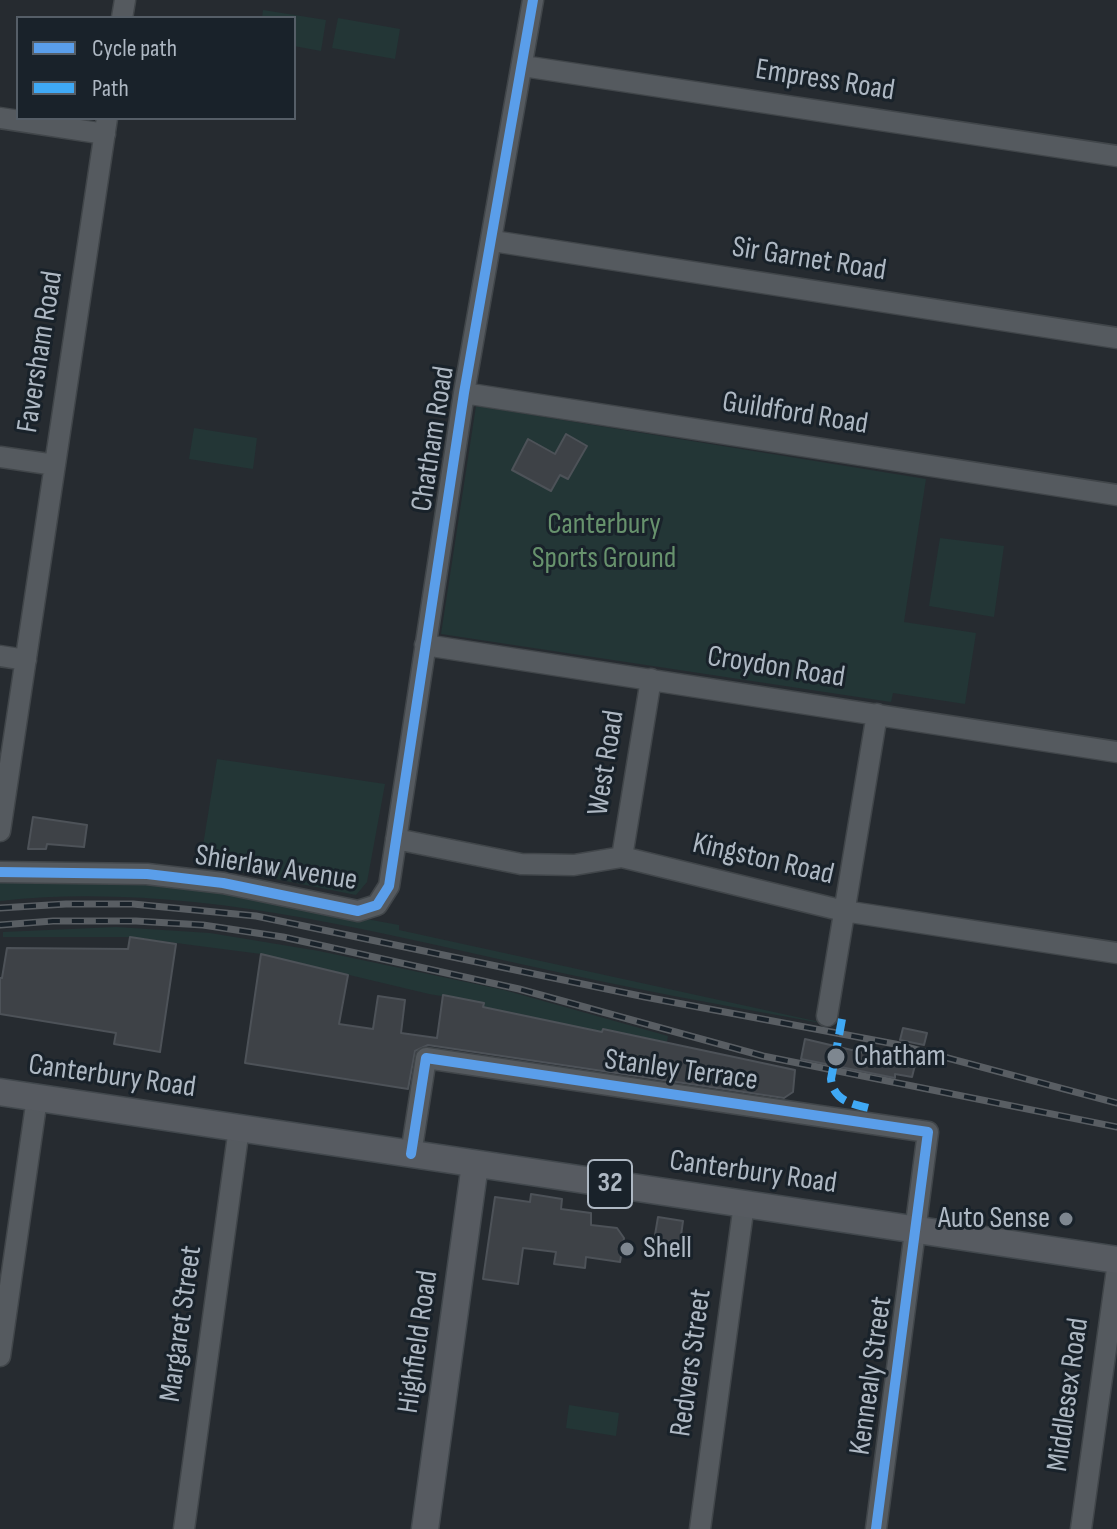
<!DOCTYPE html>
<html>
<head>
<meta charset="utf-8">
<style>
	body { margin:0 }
	#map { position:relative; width:1117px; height:1529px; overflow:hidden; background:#262b30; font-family:"Sofia Sans Condensed",sans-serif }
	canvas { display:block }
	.legend { position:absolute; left:16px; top:16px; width:280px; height:104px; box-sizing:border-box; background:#19222a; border:2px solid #555e67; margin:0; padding:10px 14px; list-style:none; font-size:24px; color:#aeb8c3 }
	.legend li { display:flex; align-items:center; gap:16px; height:40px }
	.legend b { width:40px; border:2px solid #555e67 }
</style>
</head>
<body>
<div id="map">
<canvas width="1117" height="1529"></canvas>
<ul class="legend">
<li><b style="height:10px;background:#5a9eea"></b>Cycle path</li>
<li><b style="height:10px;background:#3fa9f5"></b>Path</li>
</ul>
</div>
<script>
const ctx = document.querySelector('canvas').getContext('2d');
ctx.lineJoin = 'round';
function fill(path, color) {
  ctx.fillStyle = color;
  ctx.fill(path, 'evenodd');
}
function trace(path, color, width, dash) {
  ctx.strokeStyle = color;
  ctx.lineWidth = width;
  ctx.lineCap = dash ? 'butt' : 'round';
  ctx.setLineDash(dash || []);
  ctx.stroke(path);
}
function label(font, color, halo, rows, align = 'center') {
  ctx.font = font + ' "Sofia Sans Condensed",sans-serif';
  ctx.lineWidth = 6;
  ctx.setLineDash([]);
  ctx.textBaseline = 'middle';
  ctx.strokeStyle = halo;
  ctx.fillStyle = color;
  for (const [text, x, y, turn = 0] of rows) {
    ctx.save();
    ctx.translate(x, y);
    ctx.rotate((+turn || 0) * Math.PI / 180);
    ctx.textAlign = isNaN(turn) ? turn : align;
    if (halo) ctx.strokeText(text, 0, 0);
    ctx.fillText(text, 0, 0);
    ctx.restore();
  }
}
fill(new Path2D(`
	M263,10L326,20L321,51L294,46V18H262Z
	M338,18L400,29L395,59L332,48Z
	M476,406L926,479L904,622L976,633L965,704L893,693L891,702L441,634Z
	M194,428L257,438L253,469L189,459Z
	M940,538L1004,546L994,617L929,606Z
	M217,759L385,784L367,882L356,895L200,864Z
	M0,878L164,882L399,925V930L838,1026C730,1007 623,987 516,963C346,925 175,882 0,901Z
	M116,927L210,933L319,951L504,990L668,1036L667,1042L603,1029L602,1032L483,1007L484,1003L429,994L261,954L130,937H3V932Z
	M569,1405L619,1413L616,1436L566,1428Z`), '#233636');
const building = new Path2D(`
	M566,434L587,446L568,479L560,475L551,491L512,470L528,439L555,454Z
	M33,817L87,825L84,847L47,844L46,849H28Z
	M130,937L176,944L160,1052L114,1044L116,1033L0,1014V978H2L7,948L128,949Z
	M261,954L348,975L339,1024L373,1029L378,996L405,1000L401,1033L437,1038L443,995L484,1003L483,1007L602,1032L603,1029L795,1070L793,1092L784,1098L428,1045L415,1051L408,1089L245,1063Z
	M903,1028L927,1033L924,1045L900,1040Z
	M805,1039L915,1065L912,1077L895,1074V1078L801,1059Z
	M531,1194L562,1199L561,1209L591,1213V1225L617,1228L624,1238L620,1262L586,1257L585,1268L554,1264L556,1252L523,1248L518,1284L483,1279L495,1197L530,1202Z
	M658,1217L683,1221L679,1250L653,1247Z`);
fill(building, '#3e4247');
trace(building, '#4d5258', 2);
const minor = new Path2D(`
	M122,18L125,0
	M523,66L1117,156
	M0,118L105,134
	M493,241L1117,338
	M464,393L1117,495
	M0,457L55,465
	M425,645L1117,752
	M0,656L26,660
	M0,831L107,118
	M396,839L521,864L574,865L622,857L844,911L1117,953
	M622,857L651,679
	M0,872L147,874L223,883L358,911L377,905L389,886L464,393L533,0
	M827,1016L877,714
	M411,1154L426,1058L928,1132L876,1529
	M0,1356L37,1098
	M184,1529L239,1128
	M700,1529L744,1204
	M1081,1529L1117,1269`);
const major = new Path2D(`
	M0,1092L1117,1260
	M425,1529L475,1164`);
trace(minor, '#41464a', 23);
trace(major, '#42484d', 29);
trace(minor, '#555a5f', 20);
trace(major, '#575b61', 26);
const rail = new Path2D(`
	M0,908L66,904H133L256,916L645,997L895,1044L1117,1103
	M0,925L53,921H136L203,925L283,937L519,989L763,1056L1117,1127`);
trace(rail, '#595e63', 7);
trace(rail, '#19222a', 4, [12]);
trace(new Path2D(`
	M842,1019L831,1079C834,1102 853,1104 872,1109`), '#3fa9f5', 8, [16, 8]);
trace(new Path2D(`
	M0,872L147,874L223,883L358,911L377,905L389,886L464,393L533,0
	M411,1154L426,1058L928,1132L876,1529`), '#5a9eea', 10);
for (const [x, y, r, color] of [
	[836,1057,10,"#7e8790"],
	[1066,1219,8,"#7e8790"],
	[627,1249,8,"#7e8790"]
]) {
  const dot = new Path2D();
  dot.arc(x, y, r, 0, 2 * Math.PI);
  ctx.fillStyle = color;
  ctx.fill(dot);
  trace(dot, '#19222a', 3);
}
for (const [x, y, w] of [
	[610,1184,44]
]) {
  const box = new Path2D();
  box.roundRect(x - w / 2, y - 24, w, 48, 6);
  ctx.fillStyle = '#19222a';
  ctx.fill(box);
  trace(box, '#aeb8c3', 2);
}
label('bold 28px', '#aeb8c3', null, [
	["32",610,1184]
]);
label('30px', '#aeb8c3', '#19222a', [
	["Empress Road",825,81,9],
	["Sir Garnet Road",809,260,9],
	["Faversham Road",41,352,-81],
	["Guildford Road",795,414,9],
	["Chatham Road",434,439,-81],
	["Croydon Road",776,668,9],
	["West Road",607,763,-81],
	["Kingston Road",763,860,13],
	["Shierlaw Avenue",276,869,9],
	["Stanley Terrace",681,1071,8],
	["Canterbury Road",112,1077,8],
	["Canterbury Road",753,1173,8],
	["Margaret Street",182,1324,-82],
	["Highfield Road",419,1342,-82],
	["Redvers Street",692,1363,-82],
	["Kennealy Street",872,1376,-82],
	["Middlesex Road",1069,1395,-82]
]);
label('30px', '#67926d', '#19222a', [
	["Canterbury",604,525],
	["Sports Ground",604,559]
]);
label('30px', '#aeb8c3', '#19222a', [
	["Chatham",854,1057],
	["Auto Sense",1050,1219,"right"],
	["Shell",643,1249]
], 'left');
</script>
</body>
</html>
